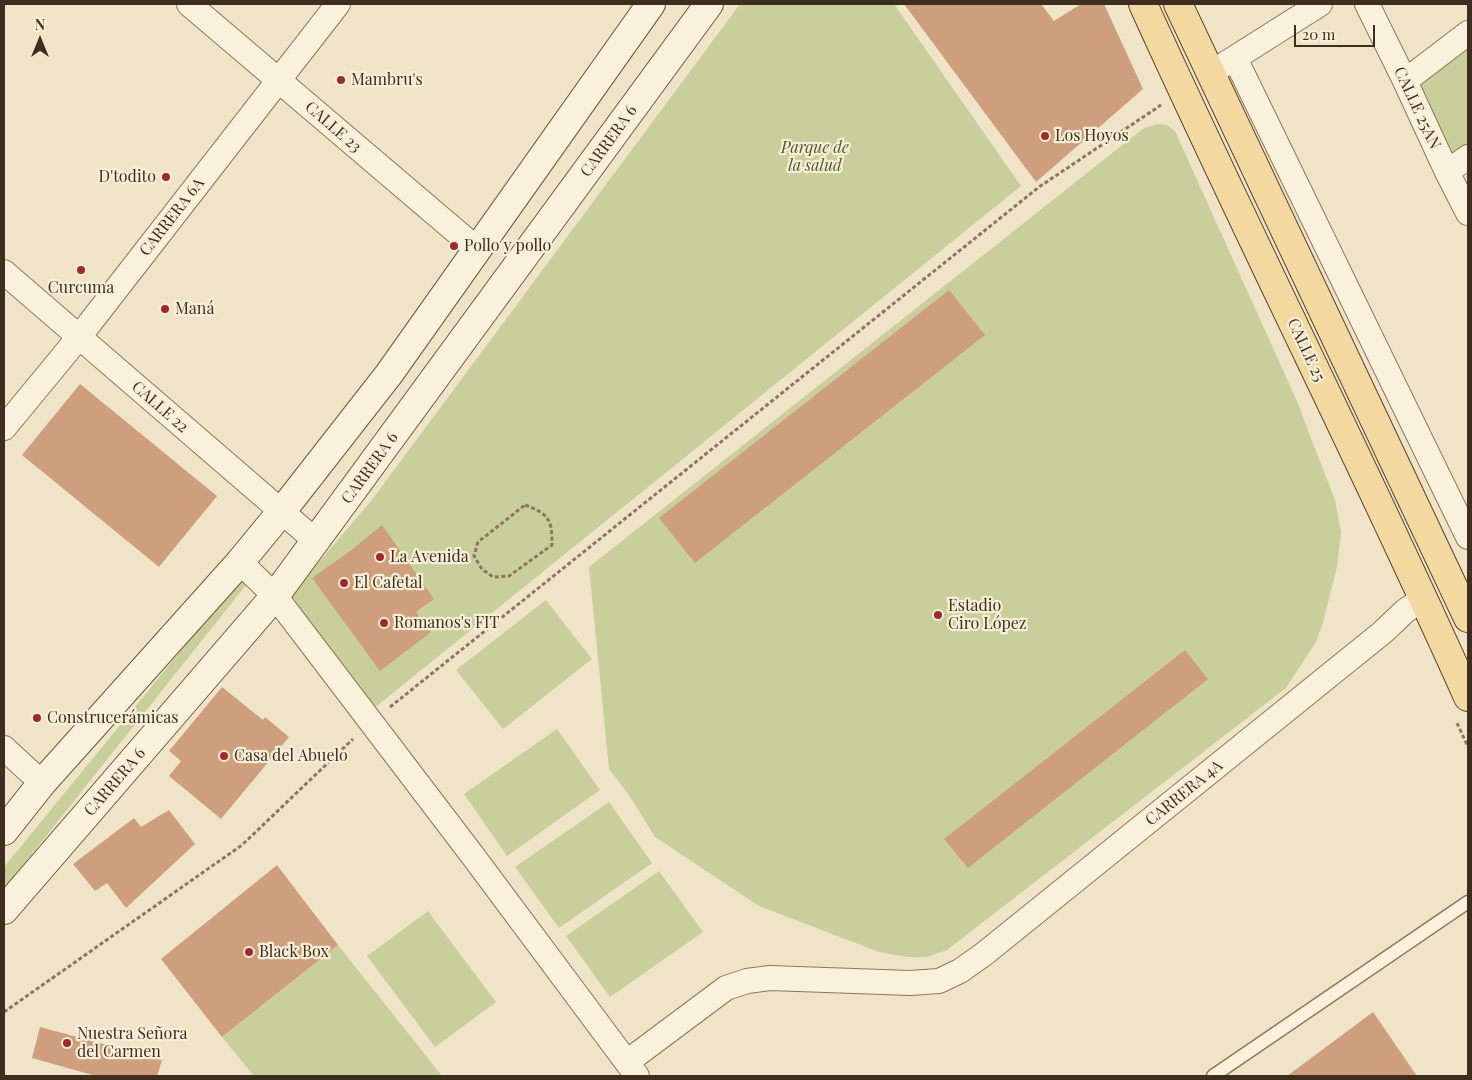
<!DOCTYPE html>
<html>
<head>
<meta charset="utf-8">
<style>
	body { margin:0 }
	#map { position:relative; width:1472px; height:1080px; overflow:hidden; background:#f0e4c8; font-family:"Playfair Display",serif }
	canvas { display:block }
	.frame { position:absolute; inset:0; border:5px solid #3d2e20; pointer-events:none }
	.north { position:absolute; left:15px; top:15px; width:50px; height:50px; -webkit-text-stroke:4px #f7eed8; paint-order:stroke; rotate:0deg; font-size:14px; font-weight:700; line-height:20px; text-align:center; color:#3d2e20 }
	.north::after { content:''; display:block; margin:auto; width:18px; height:22px; background:#3d2e20; clip-path:polygon(50% 0,100% 100%,50% 72%,0 100%) }
	.scale { position:absolute; left:1294px; top:25px; width:81px; height:22px; box-sizing:border-box; border:2px solid #3d2e20; border-top:0; padding-left:6px; font-size:15px; line-height:18px; white-space:nowrap; color:#3d2e20; -webkit-text-stroke:4px #f7eed8; paint-order:stroke }
</style>
</head>
<body>
<div id="map">
<canvas width="1472" height="1080"></canvas>
<div class="frame"></div>
<div class="north">N</div>
<div class="scale">20 m</div>
</div>
<script>
const ctx = document.querySelector('canvas').getContext('2d');
ctx.lineJoin = 'round';
function fill(path, color) {
  ctx.fillStyle = color;
  ctx.fill(path, 'evenodd');
}
function trace(path, color, width, dash) {
  ctx.strokeStyle = color;
  ctx.lineWidth = width;
  ctx.lineCap = dash ? 'butt' : 'round';
  ctx.setLineDash(dash || []);
  ctx.stroke(path);
}
function label(font, color, halo, rows, align = 'center') {
  ctx.font = font + ' "Playfair Display",serif';
  ctx.lineWidth = 4.5;
  ctx.setLineDash([]);
  ctx.textBaseline = 'middle';
  ctx.strokeStyle = halo;
  ctx.fillStyle = color;
  for (const [text, x, y, turn = 0] of rows) {
    ctx.save();
    ctx.translate(x, y);
    ctx.rotate((+turn || 0) * Math.PI / 180);
    ctx.textAlign = isNaN(turn) ? turn : align;
    if (halo) ctx.strokeText(text, 0, 0);
    ctx.fillText(text, 0, 0);
    ctx.restore();
  }
}
fill(new Path2D(`
	M740,4H894L1021,186L373,709L290,596L371,501Z
	M1468,43V148L1454,153L1448,152L1417,95L1419,80Z
	M1158,124L1167,125L1175,131L1296,399L1335,500L1341,532L1337,567L1322,626L1316,642L1286,688L947,950L927,957H907L879,952L759,906L655,837L629,795L609,769L589,567L1130,139L1144,128Z
	M242,576L250,580L4,889V867Z
	M546,600L592,659L503,729L456,670Z
	M557,729L600,790L507,856L464,794Z
	M609,802L652,863L559,928L515,867Z
	M659,871L703,932L610,997L566,936Z
	M428,911L496,1002L435,1047L367,956Z
	M338,945L442,1076H254L222,1037Z`), '#c9cf9b');
fill(new Path2D(`
	M904,4H1041L1054,21L1081,4H1104L1143,89L1036,182Z
	M949,290L985,335L695,563L659,518Z
	M80,384L217,496L159,567L22,455Z
	M382,525L434,599L416,612L431,632L380,671L312,578L350,551Z
	M1185,650L1208,679L968,868L944,839Z
	M222,687L263,720L265,717L289,737L221,819L169,776L181,761L169,751Z
	M169,810L195,844L126,908L107,883L95,891L73,864L134,818L141,827Z
	M277,865L338,945L222,1037L161,959Z
	M1373,1012L1417,1076H1287Z
	M40,1027L162,1060L157,1076H96L32,1058Z`), '#cf9f7d');
const lane = new Path2D(`
	M1213,1076L1468,902`);
const street = new Path2D(`
	M189,4L478,250
	M1367,4L1405,81L1447,172L1468,213
	M1235,58L1468,537
	M1222,66L1320,4
	M1405,81L1468,33
	M1447,172L1468,157
	M4,272L317,542
	M4,428L79,337L338,4
	M240,562L275,596L473,856L637,1076
	M4,748L42,783
	M627,1062L726,988L747,981L770,978L910,983L939,981L960,971L984,954L1383,632L1405,611L1424,598`);
const secondary = new Path2D(`
	M4,831L42,783L240,562L282,511L389,374L651,4
	M4,910L275,596L709,4`);
const primary = new Path2D(`
	M1143,4C1248,236 1364,464 1468,697
	M1178,4L1468,618`);
trace(lane, '#8d765c', 15);
trace(street, '#8d765c', 26);
trace(secondary, '#6f573f', 30);
trace(primary, '#5b4430', 30);
trace(new Path2D(`
	M525,505C549,514 552,519 552,545L509,576L493,577L482,569L474,556L478,542Z
	M390,707L1039,187L1161,105
	M1457,723L1468,747
	M4,1012L242,845L353,739`), '#8d765c', 3, [4, 2.5]);
trace(lane, '#faf1dc', 12);
trace(street, '#faf1dc', 24);
trace(secondary, '#faf1dc', 28);
trace(primary, '#f3d9a0', 28);
for (const [x, y, r, color] of [
	[341,80,5,"#9e2a2b"],
	[1045,136,5,"#9e2a2b"],
	[166,177,5,"#9e2a2b"],
	[454,246,5,"#9e2a2b"],
	[81,270,5,"#9e2a2b"],
	[165,309,5,"#9e2a2b"],
	[380,557,5,"#9e2a2b"],
	[344,583,5,"#9e2a2b"],
	[938,615,5,"#9e2a2b"],
	[384,623,5,"#9e2a2b"],
	[37,718,5,"#9e2a2b"],
	[224,756,5,"#9e2a2b"],
	[249,952,5,"#9e2a2b"],
	[67,1043,5,"#9e2a2b"]
]) {
  const dot = new Path2D();
  dot.arc(x, y, r, 0, 2 * Math.PI);
  ctx.fillStyle = color;
  ctx.fill(dot);
  trace(dot, '#f7eed8', 2);
}
label('16px', '#3d2e20', '#f7eed8', [
	["Mambru's",351,80],
	["Los Hoyos",1055,136],
	["D'todito",156,177,"right"],
	["Pollo y pollo",464,246],
	["Curcuma",81,288,"center"],
	["Maná",175,309],
	["La Avenida",390,557],
	["El Cafetal",354,583],
	["Estadio",948,606],
	["Ciro López",948,624],
	["Romanos's FIT",394,623],
	["Construcerámicas",47,718],
	["Casa del Abuelo",234,756],
	["Black Box",259,952],
	["Nuestra Señora",77,1034],
	["del Carmen",77,1052]
], 'left');
label('16px', '#3d2e20', '#f7eed8', [
	["CALLE 25AN",1417,108,65],
	["CALLE 23",333,127,41],
	["CARRERA 6",609,141,-54],
	["CARRERA 6A",172,217,-52],
	["CALLE 25",1306,350,65],
	["CALLE 22",160,407,41],
	["CARRERA 6",370,468,-54],
	["CARRERA 6",115,782,-49],
	["CARRERA 4A",1184,793,-39]
]);
label('italic 16px', '#4d5a26', '#f7eed8', [
	["Parque de",815,148],
	["la salud",815,166]
]);
</script>
</body>
</html>
